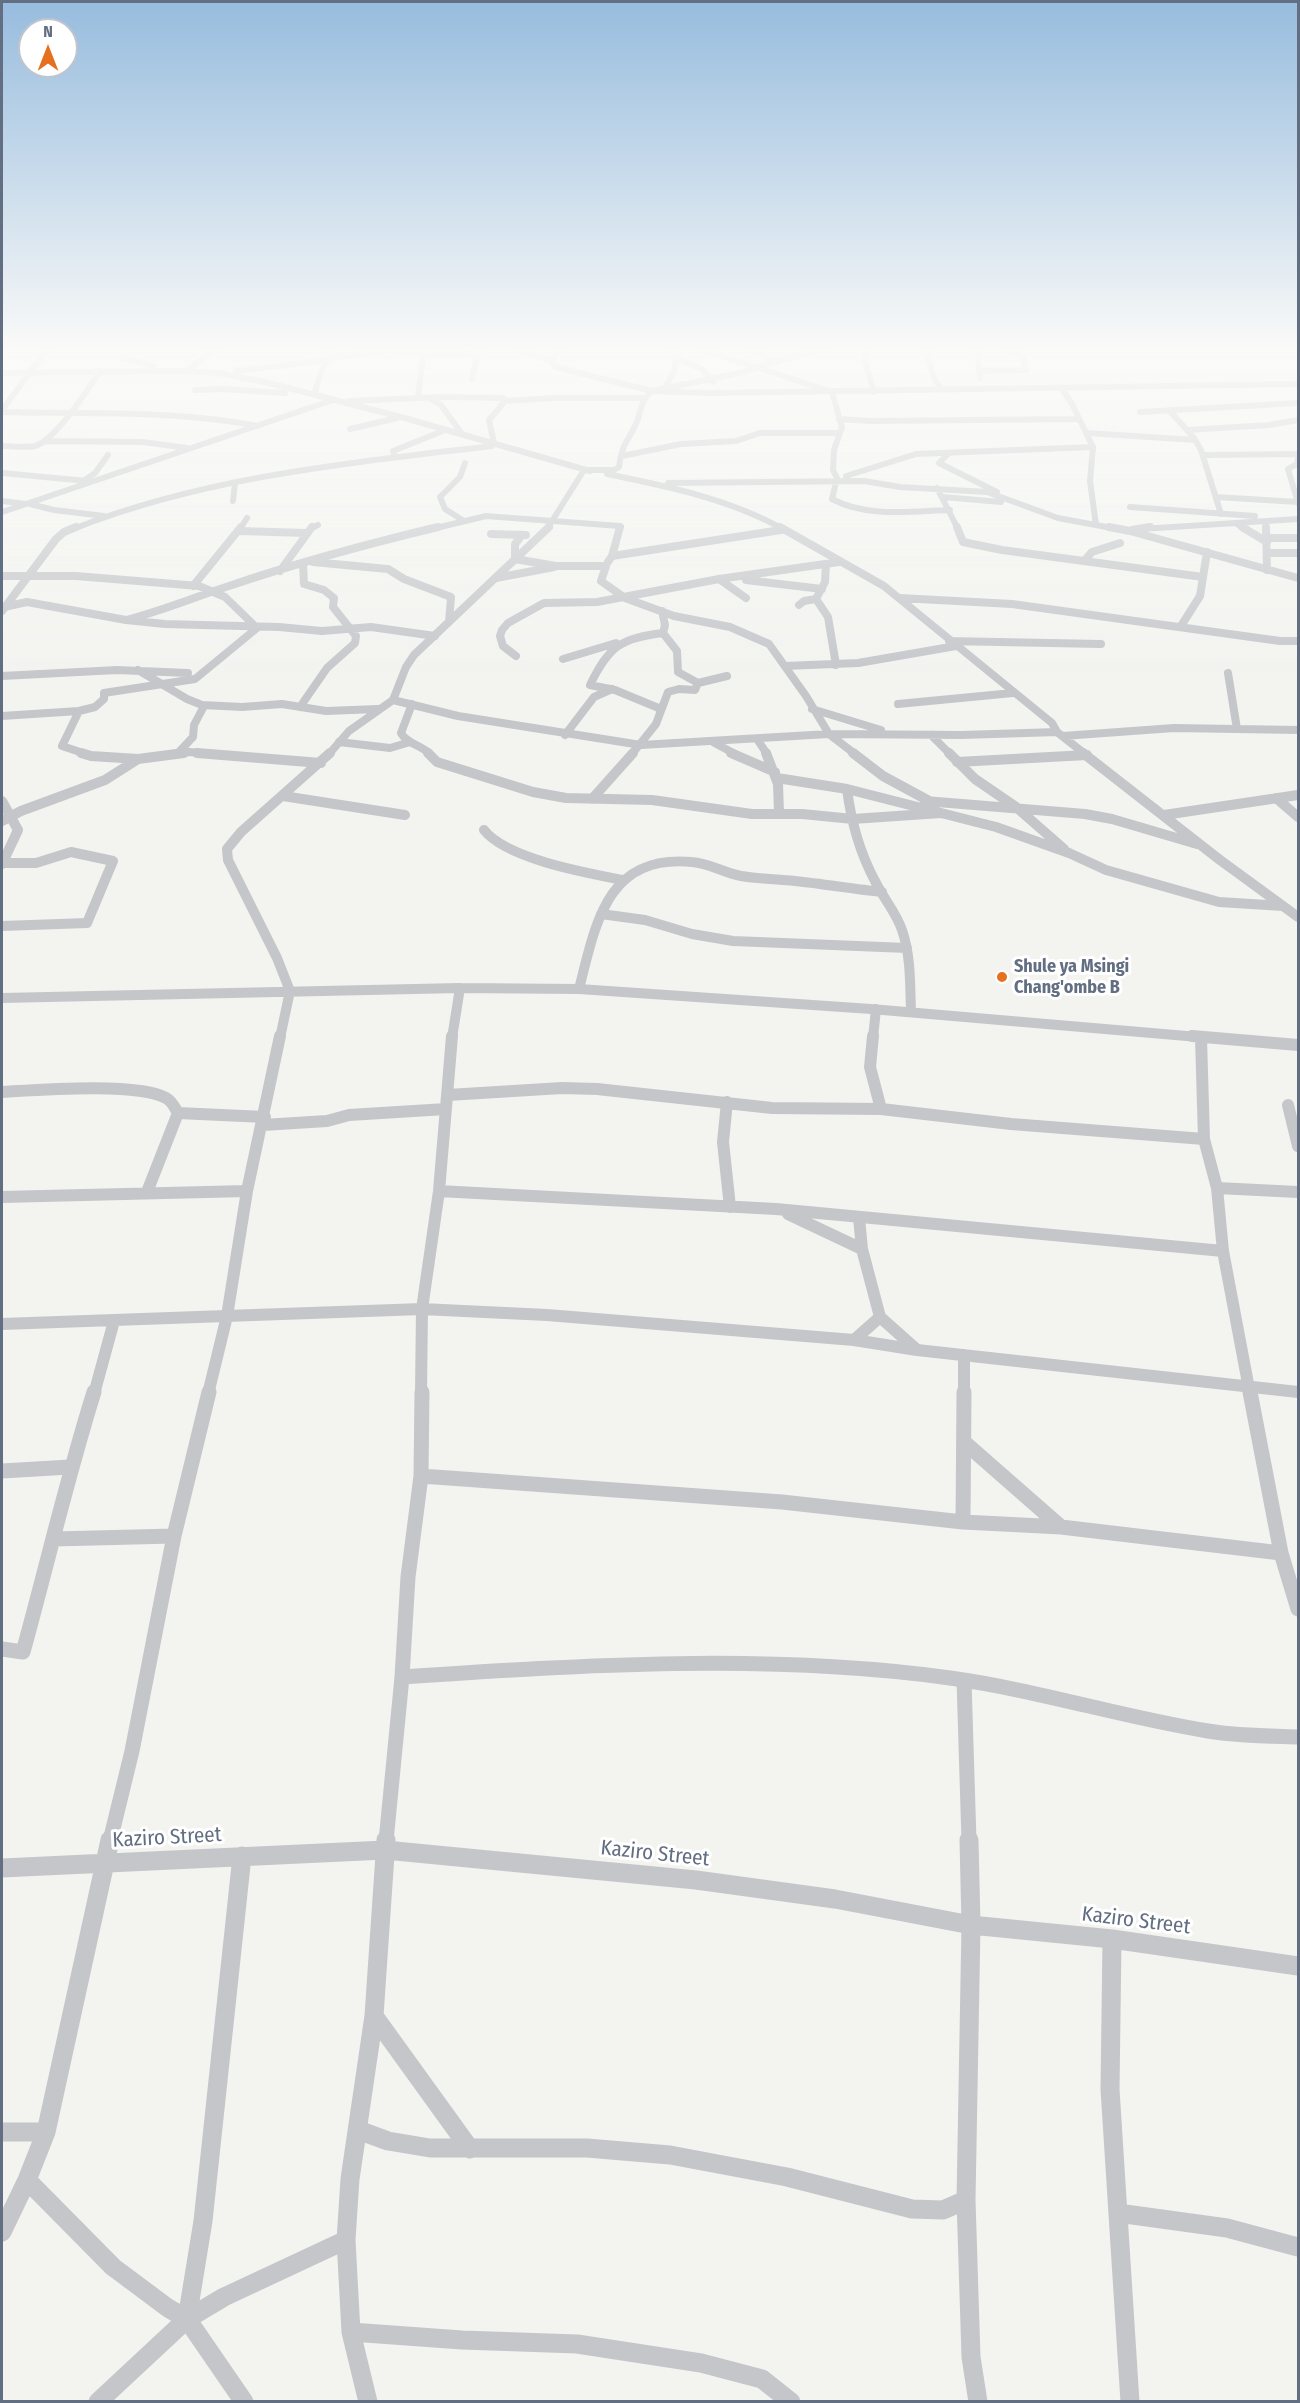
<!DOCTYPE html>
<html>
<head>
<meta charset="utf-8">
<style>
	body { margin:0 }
	#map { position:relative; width:1300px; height:2403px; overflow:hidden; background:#f3f4f0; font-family:"Fira Sans Condensed",sans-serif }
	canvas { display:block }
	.frame { position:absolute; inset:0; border:3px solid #626e81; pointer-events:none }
	.north { position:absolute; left:18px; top:18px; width:60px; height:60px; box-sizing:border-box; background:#fff; border:2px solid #c0c5cd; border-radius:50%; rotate:0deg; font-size:16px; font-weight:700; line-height:24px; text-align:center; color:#626e81 }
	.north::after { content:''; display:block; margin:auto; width:21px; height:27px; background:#e5701f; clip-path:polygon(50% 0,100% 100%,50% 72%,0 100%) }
</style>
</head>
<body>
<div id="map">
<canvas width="1300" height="2403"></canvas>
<div class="frame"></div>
<div class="north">N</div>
</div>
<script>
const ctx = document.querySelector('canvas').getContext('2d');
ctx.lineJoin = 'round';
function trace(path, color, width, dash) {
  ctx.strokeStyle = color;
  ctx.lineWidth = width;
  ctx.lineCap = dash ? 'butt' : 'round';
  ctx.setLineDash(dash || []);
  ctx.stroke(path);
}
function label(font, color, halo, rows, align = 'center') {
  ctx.font = font + ' "Fira Sans Condensed",sans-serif';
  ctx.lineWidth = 6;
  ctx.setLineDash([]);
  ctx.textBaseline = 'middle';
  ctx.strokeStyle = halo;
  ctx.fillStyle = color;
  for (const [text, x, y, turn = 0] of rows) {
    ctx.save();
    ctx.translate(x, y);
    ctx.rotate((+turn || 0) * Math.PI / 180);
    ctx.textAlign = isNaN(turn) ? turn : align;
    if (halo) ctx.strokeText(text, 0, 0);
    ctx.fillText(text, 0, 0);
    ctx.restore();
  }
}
trace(new Path2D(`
	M513,348L552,361
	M561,348L552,361L555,367L652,391L708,393L1298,384
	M672,348L676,352L674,358L702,369L713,382
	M697,348L832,392L842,427L834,450L833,470L837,478L832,499C867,518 912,511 950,510
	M867,348L865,361L874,392
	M925,348L934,379L941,388
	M977,348L980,378
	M393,350L430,355L478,354
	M122,357L153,366
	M328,358L401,349
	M774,362L825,348
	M187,371L215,348
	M236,371L326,360
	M980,371L1026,370L1023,357L1005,348
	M2,373L173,371L219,373L269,383L401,417L590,471
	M472,379L479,348
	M665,388L674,371L677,359
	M1061,388L1071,402L1093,447L1090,481L1096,525
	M195,390L223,389L285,393
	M314,395L321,372L333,348
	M418,397L424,348
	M429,398L441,405L462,434
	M349,401L443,397L503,398L505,401L489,420L494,443
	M504,401L554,398H643
	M2,410L48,348
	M1169,410L1194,438L1201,450L1221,514
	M2,412C84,414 177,410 258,426
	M1140,412L1298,403
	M839,419L871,421L1078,419
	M350,429L397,418
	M1188,430L1269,425L1298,420
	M1088,433L1195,440
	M45,441L143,442L187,448
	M2,446C12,446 25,448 35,446C54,441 89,388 100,371
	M949,453L939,463L997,492
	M1204,455L1298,454
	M622,456L681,444L736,441L760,433H839
	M395,457L393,451L445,430
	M1298,458L1297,464L1288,469L1298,503
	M2,473L87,481
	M607,474C666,486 730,499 783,529
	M846,476L916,454L1093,447
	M85,480L95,473L108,455
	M668,483L864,481L900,487L987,492L1058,518L1117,529
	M937,488L958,529
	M943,497L1001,502
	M1216,497L1298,502
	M2,501L26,504L2,512
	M233,501L235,483
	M26,504L333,400
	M30,504L54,510L104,516
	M1130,507L1255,516
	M464,521L445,509L440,497L460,477L465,463
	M1266,522V529
	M1237,524L1245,529
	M73,529C207,476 350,463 492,446
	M240,529L247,518
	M310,529L318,525
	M432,529L486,516L620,526L619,529
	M547,529L584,470H614L619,467C622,443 627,443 636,424C642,410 640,400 652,391L744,372L774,362L749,348
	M1141,529L1298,519`), '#c4c6ca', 6);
trace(new Path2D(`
	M780,527L884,586L1052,723L1057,732L1085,754
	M957,527L963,542L1002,550L1203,577
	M1109,527L1130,531L1298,578
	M1242,527L1267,542
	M1266,527L1267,570
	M1132,530L1150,527
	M239,531L306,533
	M491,534L526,535
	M522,535L515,544V559L556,566H606L601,581L625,598L674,616L730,627L769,644L806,696L829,734L855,754
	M1267,538H1298
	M1267,553H1298
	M612,556L620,527
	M1084,561L1092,552L1120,543
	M313,562L388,569L404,579L451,597L449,622
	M608,562L612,556L781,530
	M280,571L312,527
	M2,576H76L199,586L225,597L257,628L195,679L104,693V699L95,707L79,711
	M496,578L554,567
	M719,579L746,598
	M746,580L822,589
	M193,586L241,527
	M900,598L1012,604L1280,641H1298
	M816,599L828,617L836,665
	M799,605L804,601L816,599L825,582L826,564
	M4,607L27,602L126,620L165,624L279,627L322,631L371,627L435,636
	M2,611L56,539L64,532L76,527
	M126,620C161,611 192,598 226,587C296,563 367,544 438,527
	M1181,626L1200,596L1207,552
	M663,633L677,651L678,672L698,683
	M949,641L1101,644
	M516,656L503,646L500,636L502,630L508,623L544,603L597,602L719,579L839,562
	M563,659L616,643
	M785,666L858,663L956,646
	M138,670L187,699L202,705L242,707L282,704L326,711L378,709
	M1228,673L1237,729
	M2,676L117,670L188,673
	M393,700L458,716L641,745L829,734L962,735L1057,732
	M412,704L401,733C407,744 421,745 430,754
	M898,704L1013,693
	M300,707L327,668L355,643L356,636L333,607L334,598L324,590L304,584L303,563
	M661,709L615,690L590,685C609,646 621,638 663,633L665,625L662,611
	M812,709L881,730
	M2,716L79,711L62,746L86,754
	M565,735L594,697L612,689
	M931,735L950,754
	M1063,736L1174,728L1298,730
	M757,739L767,754
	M339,742L390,748L410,742
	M713,742L735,754
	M178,753L193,737L194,725L204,706
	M173,754L189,752L215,754
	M329,754L349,731L393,700L406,667L414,655L549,527
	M632,754L656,724L668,692L679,689L695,690L698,683L727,676`), '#c4c6ca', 8);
trace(new Path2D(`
	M81,753L91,756L138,759
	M197,753L321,763
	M428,753L437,762L533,792L566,798L652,800L752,814H802L853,819L941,813
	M731,753L775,772
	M766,753L778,784L779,813
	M853,753L883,776L931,802
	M949,753L975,779L1016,807L1064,849
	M1083,753L1220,860L1298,917
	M957,762L1087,755
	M777,778L847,789L996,827L1069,853L1106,870L1219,902L1283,906
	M847,789C851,821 860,853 875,881C883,898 896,912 902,930C911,956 910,985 911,1012
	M283,796L405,815
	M1276,798L1298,817
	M592,799L633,753
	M2,801L18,830L2,864
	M925,801L1085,814L1112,819L1197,844
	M1164,815L1298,795
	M2,821L21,811L105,780L138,759L184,753
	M484,830C507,859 587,873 623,880
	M601,914L645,920L692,934L733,941L907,948
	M2,926L87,923L113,861L71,852L36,863H3
	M579,989C596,922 607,854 692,862C709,863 724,873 741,876C759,879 777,879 795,881C824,884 853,889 882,892
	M2,998L460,988L579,989L871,1009L1210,1038
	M280,1038L290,991L277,958L228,860L227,849L241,832L330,753
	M452,1038L460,988
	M873,1038L876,1009`), '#c4c6ca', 10);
trace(new Path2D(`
	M873,1036L870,1067L881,1109
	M1192,1036L1298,1045
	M1201,1038L1204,1139L1217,1188L1223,1251L1250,1394
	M2,1092C37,1090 138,1082 166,1098C172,1101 175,1108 178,1113L265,1117
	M448,1095L562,1088L597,1089L772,1108L881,1109L1011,1124L1204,1139
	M727,1102L723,1142L730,1207
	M1288,1105L1298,1146
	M263,1125L327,1121L349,1115L446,1109
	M1217,1188L1298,1192
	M439,1191L776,1209L1223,1251
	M147,1192L178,1113
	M2,1197L247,1191
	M788,1214L862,1249
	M859,1218L862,1249L880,1317L916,1349
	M2,1324L422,1309L547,1315L854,1340L917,1350L1298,1392
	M854,1340L880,1317
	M94,1394L114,1321
	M208,1394L227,1316L247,1191L280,1036
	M421,1394L422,1309L439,1191L452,1036
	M964,1394V1355`), '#c4c6ca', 12);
trace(new Path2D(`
	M1250,1392L1281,1553L1298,1609
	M964,1442L1061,1527
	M2,1471L70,1467
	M421,1476L782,1502L963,1522L1061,1527L1281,1553
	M963,1522L964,1392
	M54,1539L174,1536
	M2,1649L23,1652C47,1565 67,1478 94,1392
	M402,1677C584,1665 768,1653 950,1678C1037,1690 1121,1717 1208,1731C1238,1736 1268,1736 1298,1737
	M964,1680L969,1841
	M110,1841L132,1751L174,1536L209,1392
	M386,1841L402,1677L408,1577L421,1476L422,1392`), '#c4c6ca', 15);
trace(new Path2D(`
	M2,1868L385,1850L696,1880L835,1899L971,1925L1112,1939L1298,1966
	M1112,1939L1110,2089L1130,2402
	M374,2016L470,2149
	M358,2130L388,2141L430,2148H587L670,2155L787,2177L912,2209L943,2210L966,2200L971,1925L969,1840
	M2,2132H46
	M27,2180L113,2267L168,2308L187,2319L244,2402
	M966,2200L971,2357L978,2402
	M1118,2213L1227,2228L1298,2247
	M2,2232L27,2180L46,2132L110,1840
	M187,2319L203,2221L242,1856
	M351,2332L462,2340L577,2344L701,2363L762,2379L791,2402
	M98,2402L187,2319L224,2297L346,2240
	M368,2402L351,2332L346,2240L350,2179L374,2016L386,1840`), '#c4c6ca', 19);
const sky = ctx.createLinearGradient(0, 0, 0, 685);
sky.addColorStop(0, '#97bcde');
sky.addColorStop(0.51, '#fafaf8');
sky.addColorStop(1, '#fafaf800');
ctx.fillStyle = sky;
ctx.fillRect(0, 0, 1300, 685);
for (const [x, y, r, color] of [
	[1002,977,6,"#e5701f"]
]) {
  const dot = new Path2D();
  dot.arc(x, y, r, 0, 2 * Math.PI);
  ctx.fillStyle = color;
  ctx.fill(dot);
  trace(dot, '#fff', 2);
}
label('bold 18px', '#626e81', '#fff', [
	["Shule ya Msingi",1014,967],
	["Chang'ombe B",1014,988]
], 'left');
label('21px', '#626e81', '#fff', [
	["Kaziro Street",167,1838,-3],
	["Kaziro Street",655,1854,6],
	["Kaziro Street",1136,1921,7]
]);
</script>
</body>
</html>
